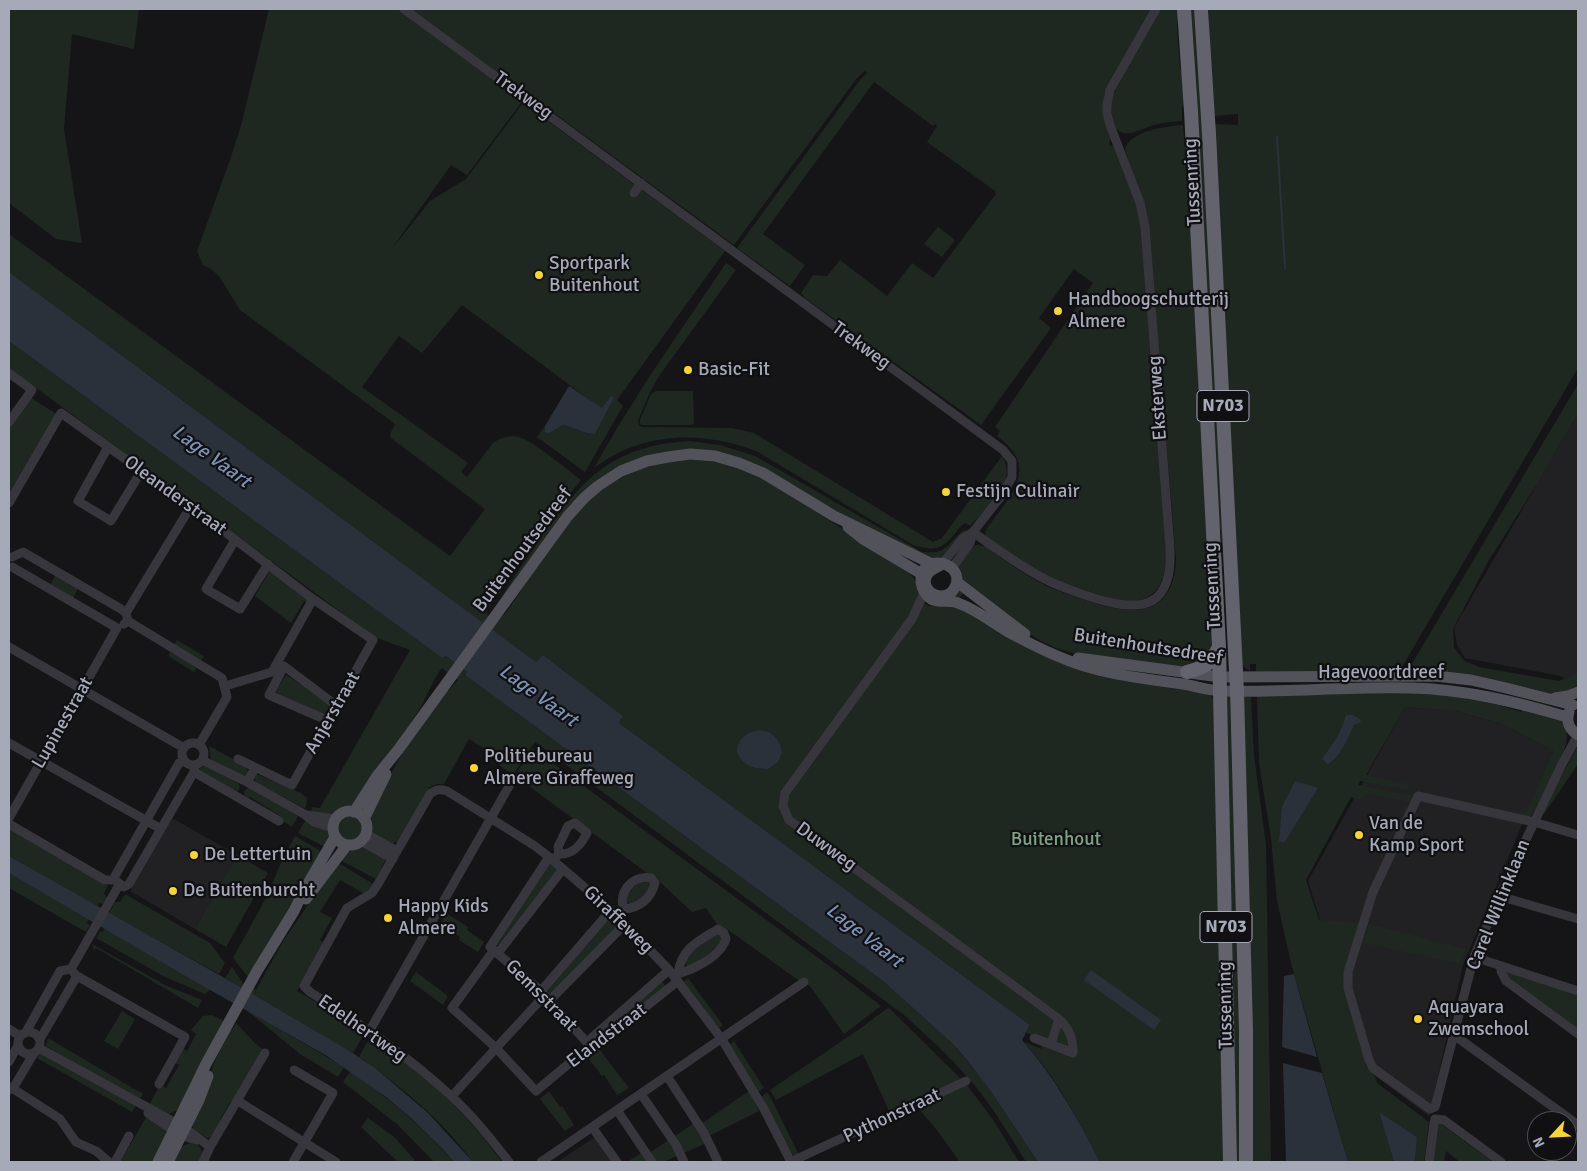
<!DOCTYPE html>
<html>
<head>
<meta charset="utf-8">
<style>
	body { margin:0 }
	#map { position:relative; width:1587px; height:1171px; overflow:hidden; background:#151517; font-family:Signika,sans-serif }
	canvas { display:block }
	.frame { position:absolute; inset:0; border:10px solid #a6a9b8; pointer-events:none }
	.north { position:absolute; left:1527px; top:1111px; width:50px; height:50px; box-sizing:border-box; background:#101012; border:1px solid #4c4d54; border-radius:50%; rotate:245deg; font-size:14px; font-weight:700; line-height:20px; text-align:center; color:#a6a9b8 }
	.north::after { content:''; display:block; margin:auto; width:18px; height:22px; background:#fad52b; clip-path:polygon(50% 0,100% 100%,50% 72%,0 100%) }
</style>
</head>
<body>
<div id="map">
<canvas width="1587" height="1171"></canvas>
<div class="frame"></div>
<div class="north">N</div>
</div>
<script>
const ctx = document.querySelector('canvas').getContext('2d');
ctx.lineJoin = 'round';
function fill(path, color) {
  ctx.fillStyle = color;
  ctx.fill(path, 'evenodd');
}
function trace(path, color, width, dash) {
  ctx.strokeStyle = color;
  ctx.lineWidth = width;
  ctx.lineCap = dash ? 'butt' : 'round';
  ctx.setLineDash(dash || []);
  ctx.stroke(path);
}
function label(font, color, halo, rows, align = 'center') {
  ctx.font = font + ' Signika,sans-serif';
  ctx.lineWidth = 4.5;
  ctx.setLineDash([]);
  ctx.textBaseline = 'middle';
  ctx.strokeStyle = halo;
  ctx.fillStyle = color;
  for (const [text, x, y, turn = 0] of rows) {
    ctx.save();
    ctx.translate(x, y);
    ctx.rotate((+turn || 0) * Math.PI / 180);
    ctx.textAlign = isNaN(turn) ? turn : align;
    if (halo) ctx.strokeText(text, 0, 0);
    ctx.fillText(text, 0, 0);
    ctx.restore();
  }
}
fill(new Path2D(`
	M1578,413V688L1561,676L1465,658L1457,645L1454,628Z
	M1405,707L1456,711L1502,724L1553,751L1463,965L1429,1116L1371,1073L1330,952L1308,881Z
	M172,818L237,855L195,929L130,891Z
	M595,1137L612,1162H557Z`), '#212124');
fill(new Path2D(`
	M9,9H139L134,49L72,34L64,129L82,243L56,239L9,203Z
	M269,9H1152L1104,95L1103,112L1112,136L1109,143L1110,146L1116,145C1127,175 1138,200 1142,232L1167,550C1165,582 1160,600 1124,603L1053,579L1032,569L998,545L993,552C1008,563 1024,574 1041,583C1052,589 1064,593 1076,597C1119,613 1174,626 1176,559L1149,236L1145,213L1125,149C1130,131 1167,126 1183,125L1184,139L1189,146L1209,492L1208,530L1212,654L1208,661L1203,665L1187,669L1111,657L1080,655L1058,649L1041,641L1015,625L967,588L954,605C991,624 1031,651 1070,665C1115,680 1155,682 1201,690C1209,693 1212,696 1216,703L1226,1162H1100C1079,1121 1056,1077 1024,1042L1042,1049L1036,1036L1026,1033L1030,1025L619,723L623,716L543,655L536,662L9,272V234L450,556L485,509L391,438L390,434L395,424L240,310L219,276L211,269L203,265L197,251L230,160L242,122ZM865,71L867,73L860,80L737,248L790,286L805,265L763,234L874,82L933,126L935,124L937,126L927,142L995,191L996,194L933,278L912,263L887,296L840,260L827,276L813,275L801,293L805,298L981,425L1051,328L1039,318L1074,269L1093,283L995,427L1000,431L997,436C1042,469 1009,497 986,530L985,535L989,540L985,546L976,545C963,553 953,567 961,582L947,604L929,606L918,600C921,589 918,582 910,574C886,558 862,542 838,526C811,508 784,487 754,473C694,445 625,462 580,509C563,526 547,548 534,569C522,587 513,607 497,622L486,613L493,598L499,595L510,576L544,526L581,480C568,470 533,441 519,437C510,435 500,438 493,443L467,477L461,472L468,463L362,387L399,336L422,353L462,305L602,409L608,400L612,402L595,434C584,434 574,427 563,425L548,434L545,432V426L537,437L585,472L623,406L617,400L725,251L523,103L466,179L430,201L391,250L451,165L467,175L528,94L734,245L857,78Z
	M1158,9H1179L1177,27L1180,68L1182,71L1186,98L1182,108V121C1173,122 1163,122 1154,125C1140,129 1125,141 1114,126L1110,101Z
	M1188,9H1198L1223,550L1216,499L1203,210Z
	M1209,9H1578V368L1399,672L1256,671V664H1250V671L1239,663L1214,124L1238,125V114L1213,116L1209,49Z
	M938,227L955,240L942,257L924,244Z
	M726,263L736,270L659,376L650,392L638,421L639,425L641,427L732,428L754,433L933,542L942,538L1002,456C1019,483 986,508 970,526L966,523C961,525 960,527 957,531C943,549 935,552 913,545L758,452C704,430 643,431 594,468L617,428L653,371Z
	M9,341L442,658L446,656L467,672L465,675L883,981L953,1044L968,1061L992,1093L1038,1162H1026C1010,1136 994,1109 975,1086C954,1060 928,1037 904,1015L535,742L513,775L499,765L502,760L469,739L444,784H437L430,787L398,841L391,844L372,835L369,821L373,806L403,752L444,692L448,691L458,680L442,668C433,679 428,695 420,708C400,741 377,772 355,804L339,809L330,817L311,812L312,807L320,808L410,650L377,638L368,632L9,368Z
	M1578,384V413L1539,481L1489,560L1453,629L1454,648L1465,661L1479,667L1559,681L1578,673V690L1553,696L1407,672Z
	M656,391H693L694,423L691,425H642L640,424V420L651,394Z
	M30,397L56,414L9,497V427Z
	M690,441L720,445L755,456L922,552C949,554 945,545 963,531L966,530L952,550L941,559H925L806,494L703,451L610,474L499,603C509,582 523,564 536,545C578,483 610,445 690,441Z
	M272,570L309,597L308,604L304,601L291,623L255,596L269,572Z
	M56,574L79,587L73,598L50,585Z
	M177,640L204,656L194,672L168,656Z
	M286,675L333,704L325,718L275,692Z
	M1405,690L1467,695L1521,712L1523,709L1563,722L1567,732L1566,745L1559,764L1532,815L1528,817L1521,816L1520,811L1526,813L1553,751L1502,724L1456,711L1405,707L1366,775L1408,784L1409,790L1360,781L1358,785L1410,795L1412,797L1411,802L1368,794L1360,800L1351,797L1306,880L1319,920L1360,923L1346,992L1366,1065L1375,1077L1377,1083L1429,1122L1424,1162H1415L1417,1137L1379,1112L1394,1162H1348L1291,963L1277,901L1271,838L1259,764L1257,696Z
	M1227,695L1230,697V703L1234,833L1238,863L1242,1162H1234V989L1225,700Z
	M1242,697H1251L1254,755L1266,845L1271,1162H1251Z
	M209,746L246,766L248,772L246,776L239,775L211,759Z
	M1578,746V764L1544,814L1540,813Z
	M532,748L832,968L881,1006L844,1034L810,986L798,980L727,929L718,926L706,908L692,912L662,884L515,776Z
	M206,765L238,783L240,787L238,791L233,792L198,770Z
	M256,774L301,793L307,798L306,807L304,808L256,782L254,778Z
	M250,788L298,816L292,827L283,821L282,817L250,797L245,798L244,793L246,789Z
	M336 829a13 13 0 1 1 26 0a13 13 0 1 1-26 0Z
	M305,821L326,830L331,836L327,848L298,833Z
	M9,828L108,886L104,893L107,898L103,904L99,903L97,907L9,856Z
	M295,836L324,853L248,977L233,958L267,896L283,858Z
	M363,845L386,859L376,879L340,860L348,851L357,849Z
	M237,855L268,873L226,947L195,929Z
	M337,862L373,884L365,894L340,880L320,912L332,918L320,940L324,943L297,991L366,1031L353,1053L225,978L232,967L244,985L256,990L282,943Z
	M549,863L558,869L498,945L497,944Z
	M9,873L89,919L87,923L90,925L86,932L9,888Z
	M640,880L647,881L650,884C649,893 639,900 631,905L627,902L626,896Z
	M125,894L210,943L225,963L219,974L109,913L115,902H120Z
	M446,913L468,927L467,930L484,942L478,952L459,940L460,937L440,925Z
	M611,915L620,923L550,994L547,990Z
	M1369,924L1466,949L1461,964L1363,943Z
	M105,928L180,973L211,989L205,994L165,977L96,938L100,931L102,932Z
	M717,933L721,936L722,941C711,952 701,961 687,966L684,960L700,945Z
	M92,944L165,985L202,1000L198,1008L96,948L94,951Z
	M1507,971L1578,994V1030L1506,976Z
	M416,972L448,996L443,1005L410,981Z
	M688,978L723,1025L719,1028L683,982Z
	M661,981L667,987L595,1044L593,1041Z
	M889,1008L961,1079L890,1113L863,1054L776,1100L770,1090L858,1030L885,1010Z
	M245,1009L344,1067L338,1077L300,1054Z
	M122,1011L135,1019L118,1049L104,1041Z
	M212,1015L226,1022L180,1109L169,1114L149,1105L160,1085L166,1088L179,1065L173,1062L181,1048L187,1051L196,1034L191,1030L203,1016Z
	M236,1023L256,1044L264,1050L235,1101L230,1102L220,1120L221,1124L214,1136L207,1138L194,1130L191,1124L210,1079L213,1065L230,1030H232Z
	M48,1038L143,1094L139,1100L46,1046Z
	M372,1038C422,1072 467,1113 502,1162H473C443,1121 401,1086 359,1057L366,1044Z
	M734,1041L764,1088L758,1092L729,1045Z
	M599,1049L629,1088L617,1095L604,1075L602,1076L588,1058Z
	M42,1052L136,1106L132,1112L37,1058Z
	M351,1071C388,1099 424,1127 454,1162H434L398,1125L343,1082Z
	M967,1085L994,1121L1019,1162H960L936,1129L918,1108Z
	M549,1091L560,1107L562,1106L574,1125L565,1131L540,1099Z
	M749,1091L759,1111L705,1138L707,1143L663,1162H627L643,1152L646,1155L696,1122L698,1126Z
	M767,1092L773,1102L799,1155H794L789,1151L761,1097Z
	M147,1116L165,1128L166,1136L154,1162H120Z
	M368,1118L393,1136L415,1160L412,1162H398L361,1127Z
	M1439,1123L1444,1126L1493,1162H1460L1446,1151L1444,1162H1432L1436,1127Z
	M190,1143L198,1144L203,1153L198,1162H173L181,1147Z`), '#1f2721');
fill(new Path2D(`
	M9,272L536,662L543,655L623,716L619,723L1030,1025L1022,1040C1054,1076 1078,1119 1100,1162H1038L992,1093L968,1061L953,1044L883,981L465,675L467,672L446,656L442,658L9,341Z
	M569,386L602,408L611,396L614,398L595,434C584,434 574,427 563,425L548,434L545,432V426Z
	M1346,715H1353L1360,719L1361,722L1354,725C1347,739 1341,756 1328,764L1322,759C1332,745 1342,732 1346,715Z
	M759,730C773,731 779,739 782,752L778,762L768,769C754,769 743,766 737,752C737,738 747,733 759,730Z
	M1295,781L1318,788L1284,843L1279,841L1282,807Z
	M9,856L244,989L348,1050L375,1068L428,1113L473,1162H454L443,1149L412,1119L386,1097L327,1056L180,973L9,873Z
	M1091,970L1161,1020L1154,1030L1084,980Z
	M1294,974L1317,1057L1282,1047L1284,976Z
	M1283,1063L1322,1073L1348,1162H1286Z
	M1379,1112L1417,1137L1415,1162H1394Z`), '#2b313b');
trace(new Path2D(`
	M1277,137L1285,268`), '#2b313b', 2);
trace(new Path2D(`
	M404,9L1003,450L1012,461V477L1002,495L973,532L970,543L952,568
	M634,193L641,183
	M9,373L32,390L9,422
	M108,447L78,501L111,521L142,470
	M9,503L61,413L191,506L313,599L373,640L292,785L238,759
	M973,532C995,548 1017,564 1041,577C1057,586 1076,592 1094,598C1144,614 1173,606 1170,548L1145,227L1140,203L1110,125L1107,113V104L1110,90L1156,9
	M235,540L206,589L240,609L268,564
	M12,557L23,552L121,609L126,613L128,621L124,624
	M943,563L963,538L973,532
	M12,567L117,628
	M924,593L912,619L785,793L783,806L789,820L1059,1019C1070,1029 1073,1039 1073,1053L1034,1038
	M126,613L191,506
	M128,621L222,678L227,697L199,745
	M9,647L184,748
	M225,686L272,672L313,599
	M329,721L269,695L284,666L337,706
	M1578,735L1562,764L1499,896L1474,957L1435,1107L1430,1109L1373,1068L1369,1060L1348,988V972L1373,892L1418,796L1534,822L1578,835
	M9,743L161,829
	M182 754a11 11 0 1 1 22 0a11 11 0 1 1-22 0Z
	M202,760L247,782L255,768
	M184,761L179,763L115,876V880L124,887L129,884L194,772L195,765
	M194,772L279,821
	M247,782L304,814L314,822L333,828
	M307,815L335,819
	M9,818L117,628
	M9,824L105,880H115
	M366,834L397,851
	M361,841L393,859
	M549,857L490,947L541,991L590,1046
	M553,860L559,854C573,855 581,845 587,833L575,823L568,826L558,847L559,854
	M1499,896L1578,919
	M617,916L624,909C640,908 651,898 655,883L651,878C634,874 617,892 624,909
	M494,950L452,1008L496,1048L536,1091L590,1046L593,1049L678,981
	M498,953L563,869
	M1474,957L1578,991
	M1502,966L1501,971L1506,981L1578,1034
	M77,976L185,1037L159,1084
	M674,976C679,973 684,972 689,970C703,964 721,954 726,939L724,933L718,929C698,941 682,948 678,973
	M541,991L611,910
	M550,1000L625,924
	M9,1029L20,1036
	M370,1030L512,781
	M26,1032L60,971L71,969L119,885
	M18 1043a11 11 0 1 1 22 0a11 11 0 1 1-22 0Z
	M1454,1035L1578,1125
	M40,1039L77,976L74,973
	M587,1042L669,970
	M1051,1044L1059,1019
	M39,1048L185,1128L210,1147
	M9,1062L18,1045
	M667,1076L704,1133L718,1162
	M12,1088L60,1119L76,1142L96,1151L109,1162
	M9,1090L15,1085L34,1053
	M641,1094L676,1145L684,1162
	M452,1096L545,995
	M238,1101L336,1162
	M617,1110L652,1162
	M148,1113C163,1123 182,1140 200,1140
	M592,1127L617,1162
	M115,1162L129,1136
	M203,1162L210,1147L265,1053
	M293,1162L333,1093L294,1070
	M509,1162C491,1139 473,1116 451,1096C408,1056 359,1023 310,992L304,986L347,908L372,893L378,884L430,794C436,789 440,789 447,791L535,846L549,857L611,910L669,970L721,1038L764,1109L791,1162
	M541,1162L804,982
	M790,1162L966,1081
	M1429,1162L1434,1123L1435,1119L1444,1120L1501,1162`), '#36363c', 9);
trace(new Path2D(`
	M848,527L863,539L920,573L925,579
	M943,563C938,568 930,569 927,575C918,593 947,605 955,587C967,562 919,551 921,582C922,589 925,595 931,599C939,603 947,600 955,602C975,608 994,624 1012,634C1038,648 1066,662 1095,669C1124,677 1154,680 1183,684C1196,686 1210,691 1223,691C1286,693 1349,686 1411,688C1464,689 1517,702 1567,717
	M957,582L1025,634
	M1078,658L1220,677L1436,676L1471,680L1506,688L1573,705
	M1555,698L1568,696L1578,692
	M1569,712C1566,722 1569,729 1578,735
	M333 828a17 17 0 1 1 34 0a17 17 0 1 1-34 0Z
	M354,812L377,776L398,750L567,517L584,498L598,486L621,471L647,461L668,457L690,454L715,456L739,463L763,473L834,516L932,564
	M364,819L386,774
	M306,899L347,845
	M158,1162L206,1064L257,971L294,911L303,892L335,837
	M168,1162L199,1100L208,1076`), '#52525b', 11);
trace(new Path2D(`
	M1184,9L1191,111L1219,646L1230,1162
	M1201,9L1209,134L1237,691L1246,1031V1162
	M1187,672C1206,667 1210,665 1219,647`), '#62636d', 14);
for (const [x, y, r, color] of [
	[539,275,5,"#fad52b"],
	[1058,311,5,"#fad52b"],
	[688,370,5,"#fad52b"],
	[946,492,5,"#fad52b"],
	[474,768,5,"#fad52b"],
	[1359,835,5,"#fad52b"],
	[194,855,5,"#fad52b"],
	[173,891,5,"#fad52b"],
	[388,918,5,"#fad52b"],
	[1418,1019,5,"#fad52b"]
]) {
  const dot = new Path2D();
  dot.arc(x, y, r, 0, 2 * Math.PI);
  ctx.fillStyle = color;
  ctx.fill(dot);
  trace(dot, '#101012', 2);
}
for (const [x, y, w] of [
	[1223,406,52],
	[1226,927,52]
]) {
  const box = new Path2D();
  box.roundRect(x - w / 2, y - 15.5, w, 31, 4);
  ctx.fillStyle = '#101012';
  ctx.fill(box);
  trace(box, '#a6a9b8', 1);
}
label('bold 18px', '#a6a9b8', null, [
	["N703",1223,406],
	["N703",1226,927]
]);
label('19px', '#a6a9b8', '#101012', [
	["Trekweg",523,96,36],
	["Tussenring",1193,182,-93],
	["Trekweg",861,346,36],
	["Eksterweg",1158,398,-94],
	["Oleanderstraat",175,496,36],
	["Buitenhoutsedreef",523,550,-53],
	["Tussenring",1213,586,-93],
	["Buitenhoutsedreef",1148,647,9],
	["Hagevoortdreef",1381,673],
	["Anjerstraat",333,713,-60],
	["Lupinestraat",63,723,-60],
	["Duwweg",826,847,36],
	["Carel Willinklaan",1499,905,-68],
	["Giraffeweg",618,920,44],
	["Gemsstraat",541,996,45],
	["Tussenring",1226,1005,-91],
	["Edelhertweg",362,1029,35],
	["Elandstraat",607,1036,-37],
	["Pythonstraat",892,1116,-25]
]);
label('19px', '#a6a9b8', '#101012', [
	["Sportpark",549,264],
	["Buitenhout",549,286],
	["Handboogschutterij",1068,300],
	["Almere",1068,322],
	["Basic-Fit",698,370],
	["Festijn Culinair",956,492],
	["Politiebureau",484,757],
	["Almere Giraffeweg",484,779],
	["Van de",1369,824],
	["Kamp Sport",1369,846],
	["De Lettertuin",204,855],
	["De Buitenburcht",183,891],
	["Happy Kids",398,907],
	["Almere",398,929],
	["Aquayara",1428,1008],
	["Zwemschool",1428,1030]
], 'left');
label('19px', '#7ca485', '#101012', [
	["Buitenhout",1056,840]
]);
label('italic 20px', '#7c91b4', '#101012', [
	["Lage Vaart",211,457,36],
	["Lage Vaart",538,696,36],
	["Lage Vaart",864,936,38]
]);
</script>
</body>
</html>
